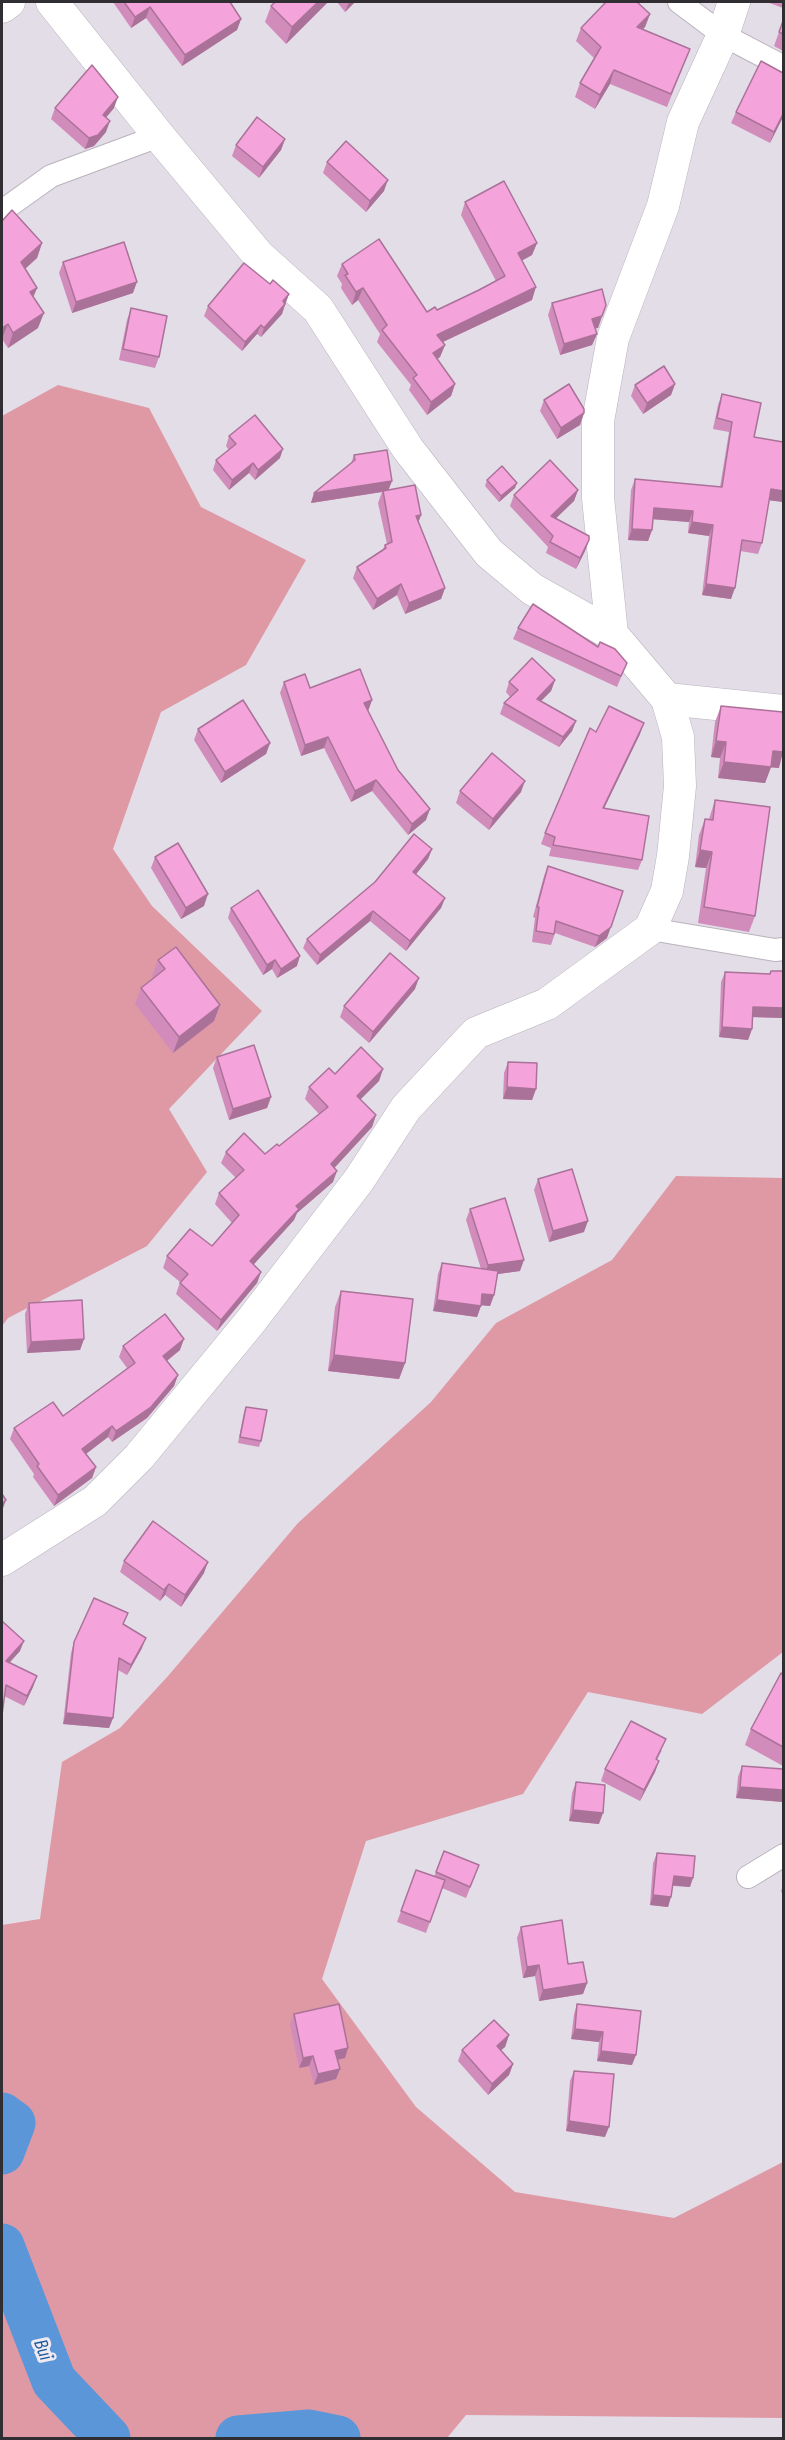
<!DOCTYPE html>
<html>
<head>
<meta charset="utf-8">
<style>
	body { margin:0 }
	#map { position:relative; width:785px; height:2440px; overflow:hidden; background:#e2dde7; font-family:"Sofia Sans Condensed",sans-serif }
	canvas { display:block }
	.frame { position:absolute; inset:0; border:3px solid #302e32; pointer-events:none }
</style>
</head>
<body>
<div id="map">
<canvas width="785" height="2440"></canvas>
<div class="frame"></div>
</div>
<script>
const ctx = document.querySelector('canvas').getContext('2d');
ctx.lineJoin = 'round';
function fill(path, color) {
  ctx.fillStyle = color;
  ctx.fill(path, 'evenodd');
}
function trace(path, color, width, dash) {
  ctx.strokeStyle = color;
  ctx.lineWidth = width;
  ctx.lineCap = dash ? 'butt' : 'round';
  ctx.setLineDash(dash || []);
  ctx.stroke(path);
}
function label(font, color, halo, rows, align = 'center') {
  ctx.font = font + ' "Sofia Sans Condensed",sans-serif';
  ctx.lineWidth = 6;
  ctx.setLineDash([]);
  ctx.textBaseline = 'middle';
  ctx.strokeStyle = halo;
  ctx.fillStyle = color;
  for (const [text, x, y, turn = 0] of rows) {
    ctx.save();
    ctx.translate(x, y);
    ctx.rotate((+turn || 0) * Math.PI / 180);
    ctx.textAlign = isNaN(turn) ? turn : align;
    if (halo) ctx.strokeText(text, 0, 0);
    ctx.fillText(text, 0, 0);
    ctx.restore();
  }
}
fill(new Path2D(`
	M58,385L149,408L201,507L306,560L246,665L161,712L113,849L152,906L262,1011L169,1109L207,1172L147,1246L8,1318L2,1326V416Z
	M676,1176L783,1178V1652L702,1714L588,1692L523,1794L366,1841L322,1979L416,2107L515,2192L674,2218L783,2162V2418L466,2415L447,2438H2V1925L40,1919L62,1762L120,1728L168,1676L298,1523L431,1402L496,1323L612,1260Z`), '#de99a5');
trace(new Path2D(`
	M2,2115L13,2123L2,2152
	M2,2246L54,2381L108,2438
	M238,2438L309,2432L338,2438`), '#5a96d8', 45);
const street = new Path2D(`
	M679,2L723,35L784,67
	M2,211L51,176L159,136
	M650,929L775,950L784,949
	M748,1877L784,1855`);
const secondary = new Path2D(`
	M2,7L9,2
	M612,634L598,498V421L613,338L663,206L683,122L723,35L734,2
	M667,699L784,711
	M2,1560L95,1501L139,1457L251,1321L359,1180L406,1108L476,1033L547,1004L650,929L667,891L673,856L680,786L678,737L667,699L612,634L532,589L489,553L408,449L318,309L259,256L159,136L52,2`);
trace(street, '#b9b3bd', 24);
trace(secondary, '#b9b3bd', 33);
trace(street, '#fff', 22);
trace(secondary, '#fff', 32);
fill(new Path2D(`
	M113,2H230L241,19L237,30L182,66L146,18L131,28Z
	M275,2H328L286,44L265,22L271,6Z
	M337,2H355L345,12Z
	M767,2H783V8Z
	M650,14L645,27L643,29L690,49L667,107L610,84L595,109L575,97L580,83L594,58L576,41L581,28Z
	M783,21V51L774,46Z
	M55,108H114L106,117V132L94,146L85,149L51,119Z
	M736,112L783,117L770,143L731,123Z
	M285,139L281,150L259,178L232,156L236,145Z
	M327,162L384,191L366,212L323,173Z
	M465,202L537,243L532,255L522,260L532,300L443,342L445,345L440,357L437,359L455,384L451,396L427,415L409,390L411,385L377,342L380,334L358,300L352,305L341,288L342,284L337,276L342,264L427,312L437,310L496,281L461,215Z
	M2,221L42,243L37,258L25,269L37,288L33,296L38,328L8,348L2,339V340Z
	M63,262L133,293L72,313L59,273Z
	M270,284L289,294L282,314L261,337L257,334L242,351L204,316L208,306Z
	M552,303L606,305L598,328H595L597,334L592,345L560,355L548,315Z
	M131,308L159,357L155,368L119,360L127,320Z
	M675,384L671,395L643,414L631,396L635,385Z
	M722,394L754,437L783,442V502L769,500L762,543L758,554L740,551L731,599L702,595L709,536L688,533L689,522L653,519L652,530L648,541L628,540L631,490L635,479L720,487L729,432L713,429L718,405Z
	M544,400L584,413L580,425L557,439L540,411Z
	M229,436L280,458L255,480L249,473L229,490L213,470L216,460L229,450L226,446Z
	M354,455L392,481L388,490L421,515L418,523L445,588L441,599L405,614L397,595L373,610L353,578L357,567L383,549L385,545L387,544L378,503L382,492L311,503L314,493L351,463Z
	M487,480L515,488L499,502L485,486Z
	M578,490L574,501L556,518L589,540L585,551L576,569L546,553L548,547L510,506L514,495Z
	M518,628L598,647L627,663L617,687L513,639Z
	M555,680L551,691L541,701L576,721L572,731L559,747L500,714L504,703L510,697L506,692L509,682Z
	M284,682L310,688L372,700L368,711L398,770L426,820L408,835L372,791L351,802L324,748L301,756L280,693Z
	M721,706L779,768L771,767L765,783L718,778L720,758L711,757L715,722Z
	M198,729L270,743L266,754L221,783L194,740Z
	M596,732L640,734L604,808L642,860L638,870L549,856L551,848L541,844L545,833Z
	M460,791L521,792L489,830L456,803Z
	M715,800L755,916L749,932L698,923L706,868L695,867L699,835L705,819H709Z
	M432,849L428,859L416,874L445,898L441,908L406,951L370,921L317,965L303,948L307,939Z
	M155,857L204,906L181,919L151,868Z
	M548,866L607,938L595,947L555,933L551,945L532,942L535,918L533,917L544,876Z
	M231,908L297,966L277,978L272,969L263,975L228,918Z
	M158,960L220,1005L214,1021L173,1053L135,1004L141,988L154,978L152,976Z
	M771,971H783V1018L753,1017L752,1029L748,1040L719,1037L721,982L725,972L769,974Z
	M415,989L369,1043L340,1017L344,1006Z
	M217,1057L271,1097L267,1108L229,1120L213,1068Z
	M508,1062L536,1089L532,1100L503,1099L504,1073Z
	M383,1069L379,1081L360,1099L376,1115L372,1127L334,1168L333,1182L297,1213L294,1220L253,1265L261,1272L257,1283L217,1331L176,1294L180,1282L163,1268L167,1256L212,1246L232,1223L215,1204L219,1193L236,1178L221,1163L226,1152L265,1154L279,1146L319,1114L305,1099L309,1087L335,1074Z
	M538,1179L584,1232L549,1242L534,1190Z
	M470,1209L520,1271L497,1274L494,1295L490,1306L481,1305L477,1317L433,1311L438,1274L442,1263L481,1269L466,1220Z
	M341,1291L405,1363L399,1379L328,1371L335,1307Z
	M29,1303L84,1339L80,1350L27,1353L25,1314Z
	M123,1346L180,1350L167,1361L178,1375L174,1386L147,1418L112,1442L108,1437L86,1454L96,1467L92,1478L54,1506L33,1477L34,1474L10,1439L14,1428L63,1416L127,1368L119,1357Z
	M246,1407L261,1441L259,1447L238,1443L244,1412Z
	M124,1561L204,1573L181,1607L165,1595L160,1601L120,1572Z
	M2,1621L20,1651L9,1663L37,1676L33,1687L24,1706L4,1696Z
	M124,1625L142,1648L127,1675L118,1670L113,1718L109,1728L63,1724L71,1653L74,1642Z
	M783,1675V1766L745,1745L751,1729Z
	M662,1750L657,1760L659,1761L655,1772L640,1801L601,1781L605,1769Z
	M742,1766L783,1769V1802L736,1798L738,1777Z
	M576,1782L599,1824L569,1821L572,1793Z
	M444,1851L475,1876L466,1898L442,1888L426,1933L397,1922L416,1870L434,1877Z
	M657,1853L690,1887L673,1886L668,1907L650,1905L653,1863Z
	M783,1884V1893L781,1892Z
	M521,1927L568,1964L587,1983L583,1994L539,2001L535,1976L523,1978L517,1938Z
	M577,2004L632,2065L597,2061L599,2042L571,2039L574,2014Z
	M294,2014L348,2048L345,2058L338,2060L340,2069L336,2079L314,2085L309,2066L299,2068L290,2024Z
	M509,2035L505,2047L501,2050L513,2064L509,2075L488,2095L458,2061L462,2050Z
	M574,2071L605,2137L566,2131L570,2081Z`), '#d28cbc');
fill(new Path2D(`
	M318,2H328L286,44L292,27Z
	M349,2H355L345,12Z
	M150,7L146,18L131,28L135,17Z
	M650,14L645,27L632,40L637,27Z
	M241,19L237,30L182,66L185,55Z
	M614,70L610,84L595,109L600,95Z
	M118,97L114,108L99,126L103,115Z
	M783,114V117L770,143L774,132Z
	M110,121L106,132L94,146L85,149L89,138Z
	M285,139L281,150L259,178L263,167Z
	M388,180L384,191L366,212L370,201Z
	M42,243L37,258L16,277L21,262Z
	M537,243L532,255L514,265L518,253Z
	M137,282L133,293L72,313L76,302Z
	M536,287L532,300L432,347L437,335Z
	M37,288L31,303L30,292Z
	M363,288L358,300L352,305L356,292Z
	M289,294L285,304L283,301Z
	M285,304L282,314L261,337L264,328Z
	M44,313L38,328L8,348L13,333Z
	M602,316L598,328L588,330L592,319Z
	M8,324L2,339V340V328Z
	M261,325L257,334L242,351L245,342Z
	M597,334L592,345L560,355L564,344Z
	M445,345L440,357L429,366L433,353Z
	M455,384L451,396L427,415L431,402Z
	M675,384L671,395L643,414L647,403Z
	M584,413L580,425L557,439L561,428Z
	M283,449L280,458L255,480L258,470Z
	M253,463L249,473L229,490L232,480Z
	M392,481L388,491L311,503L314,493Z
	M517,483L515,488L499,502L501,496Z
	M771,489L783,491V502L767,500Z
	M578,490L574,501L547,527L551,516Z
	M654,508L693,511L689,522L650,519Z
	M421,515L417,526L416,516Z
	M692,522L713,525L709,536L688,533Z
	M632,529L652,530L648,541L628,540Z
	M589,540L585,551L576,569L580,558Z
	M401,584L397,595L373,610L377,599Z
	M706,584L735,588L731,599L702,595Z
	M445,588L441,599L405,614L409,603Z
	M555,680L551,691L533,709L537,699Z
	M372,700L368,711L364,703Z
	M576,721L572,731L559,747L563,737Z
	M644,723L640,734L599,819L603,808Z
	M328,737L324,748L301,756L305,745Z
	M716,741L726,742L720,758L711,757Z
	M270,743L266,754L221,783L225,772Z
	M773,751L783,752L779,768L767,767Z
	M724,762L771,767L765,783L718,778Z
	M376,780L372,791L351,802L355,791Z
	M525,781L521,792L489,830L493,819Z
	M430,809L426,820L408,835L412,824Z
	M432,849L428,859L410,882L413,872Z
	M700,850L712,852L706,868L695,867Z
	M208,894L204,906L181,919L186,908Z
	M445,898L441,908L406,951L410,941Z
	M373,911L370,921L317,965L320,955Z
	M611,927L607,938L595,947L599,936Z
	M300,956L297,966L277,978L281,969Z
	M275,960L272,969L263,975L267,965Z
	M419,978L415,989L369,1043L373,1032Z
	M220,1005L214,1021L173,1053L179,1037Z
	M753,1007L783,1008V1018L750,1017Z
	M722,1027L752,1029L748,1040L719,1037Z
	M383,1069L379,1081L353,1107L357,1096Z
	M507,1087L536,1089L532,1100L503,1099Z
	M271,1097L267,1108L229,1120L233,1109Z
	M376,1115L372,1127L327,1176L331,1164Z
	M337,1171L333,1182L297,1213L294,1220L246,1273L250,1261L296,1206Z
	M588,1221L584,1232L549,1242L553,1231Z
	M524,1260L520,1271L484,1276L488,1265Z
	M261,1272L257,1283L217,1331L221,1320Z
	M482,1294L494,1295L490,1306L478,1305Z
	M437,1300L481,1306L477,1317L433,1311Z
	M84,1339L80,1350L27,1353L31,1342Z
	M184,1339L180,1350L159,1367L163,1356Z
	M334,1355L405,1363L399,1379L328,1371Z
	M178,1375L174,1386L147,1418L112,1442L116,1431Z
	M112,1426L108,1437L78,1460L82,1449Z
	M96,1467L92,1478L54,1506L58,1495Z
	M6,1500L2,1511V1512V1504Z
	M208,1562L204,1573L181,1607L185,1595Z
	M169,1584L165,1595L160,1601L164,1590Z
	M146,1638L142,1648L127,1675L131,1665Z
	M24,1641L20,1651L2,1671L6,1661Z
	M37,1676L33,1687L24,1706L27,1696Z
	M66,1713L113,1718L109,1728L63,1724Z
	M659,1761L655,1772L640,1801L644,1790Z
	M740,1787L783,1790V1802L736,1798Z
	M573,1810L603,1813L599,1824L569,1821Z
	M674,1876L693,1878L690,1887L670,1885Z
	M653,1895L671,1897L668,1907L650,1905Z
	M539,1965L535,1976L523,1978L527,1967Z
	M587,1983L583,1994L539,2001L543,1990Z
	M575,2029L603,2032L599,2042L571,2039Z
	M509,2035L505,2047L493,2057L497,2046Z
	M348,2048L345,2058L332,2061L335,2051Z
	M601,2051L636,2055L632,2065L597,2061Z
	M313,2056L309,2066L299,2068L303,2058Z
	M513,2064L509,2075L488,2095L492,2084Z
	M340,2069L336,2079L314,2085L318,2074Z
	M569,2121L609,2127L605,2137L566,2131Z`), '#ab7299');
const building = new Path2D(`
	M124,2H230L241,19L185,55L150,7L135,17Z
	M275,2H318L292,27L271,6Z
	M606,2H637L650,14L637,27L690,49L671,94L614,70L600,95L580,83L601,47L581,28Z
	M783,21V34L779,32Z
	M761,61L783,73V114L774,132L736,112Z
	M92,65L118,97L103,115L110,121L98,135L89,138L55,108Z
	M257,117L285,139L263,167L236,145Z
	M346,141L388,180L370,201L327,162Z
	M504,181L537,243L518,253L536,287L437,335L445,345L433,353L455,384L431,402L413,378L417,375L382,330L387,325L363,288L356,292L345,275L348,274L342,264L379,239L427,312L435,307L437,310L479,290L505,276L465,202Z
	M12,210L42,243L21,262L37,288L30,292L44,313L13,333L8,324L2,328V221Z
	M124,242L137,282L76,302L63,262Z
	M244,263L270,284L273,280L289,294L283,301L285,304L264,328L261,325L245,342L208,306Z
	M602,289L606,305L602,316L592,319L597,334L564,344L552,303Z
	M131,308L167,316L159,357L123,349Z
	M664,366L675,384L647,403L635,385Z
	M569,384L584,409V413L561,428L544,400Z
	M722,394L761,403L754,437L783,442V491L771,489L762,543L742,540L735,588L706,584L713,525L692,522L693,511L654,508L652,530L632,529L635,479L722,487L732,422L717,418Z
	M255,415L283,449L258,470L253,463L232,480L216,460L236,444L229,436Z
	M387,450L392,481L314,493L355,460L354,455Z
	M550,460L578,490L551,516L589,536V540L580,558L550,542L553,536L514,495Z
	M502,466L517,483L501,496L487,480Z
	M415,485L421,515L416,516L445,588L409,603L401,584L377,599L357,567L386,548L385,545L392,542L383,491Z
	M533,604L598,647L600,642L615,649L627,663L621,676L518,628Z
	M532,658L555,680L537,699L576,721L563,737L504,703L518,690L509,682Z
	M360,669L372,700L364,703L398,770L430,809L412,824L376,780L355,791L328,737L305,745L284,682L305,674L310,688Z
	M243,700L270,743L225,772L198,729Z
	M609,706L644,723L603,808L649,816L642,860L553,845L555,837L545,833L590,728L596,732Z
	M721,706L783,712V752L773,751L771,767L724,762L726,742L716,741Z
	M492,753L525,781L493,819L460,791Z
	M715,800L770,807L755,916L704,907L712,852L700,850L705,819L713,820Z
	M414,834L432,849L413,872L445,898L410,941L373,911L320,955L307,939L375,882Z
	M178,843L208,894L186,908L155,857Z
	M548,866L623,891L611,927L599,936L556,921L554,934L536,931L539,907H537Z
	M258,890L300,956L281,969L275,960L267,965L231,908Z
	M176,947L220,1005L179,1037L141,988L165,969L158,960Z
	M390,953L419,978L373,1032L344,1006Z
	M771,971H783V1008L753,1007L752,1029L722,1027L725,972L770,974Z
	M254,1045L271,1097L233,1109L217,1057Z
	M361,1047L383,1069L357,1096L376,1115L331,1164L337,1171L296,1206L299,1209L250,1261L261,1272L221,1320L180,1283L188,1274L167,1256L190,1229L212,1246L239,1215L219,1193L244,1170L226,1152L244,1133L265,1154L277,1144L279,1146L328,1107L309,1087L329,1068L335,1074Z
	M508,1062L537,1063L536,1089L507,1087Z
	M572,1169L588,1221L553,1231L538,1179Z
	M505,1198L524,1260L488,1265L470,1209Z
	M442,1263L498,1271L494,1295L482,1294L481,1306L437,1300Z
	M341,1291L413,1299L405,1363L334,1355Z
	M82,1300L84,1339L31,1342L29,1303Z
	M165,1314L184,1339L163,1356L178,1375L151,1407L116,1431L112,1426L82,1449L96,1467L58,1495L37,1466L39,1464L14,1428L53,1402L63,1416L135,1363L123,1346Z
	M246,1407L267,1410L261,1441L240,1437Z
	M2,1494L6,1500L2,1504Z
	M153,1521L208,1562L185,1595L169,1584L164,1590L124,1561Z
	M94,1598L128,1613L123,1624L146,1638L131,1665L119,1658L113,1718L66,1713L74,1642Z
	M2,1621L24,1641L6,1661L37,1676L27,1696L6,1685L2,1715Z
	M781,1673L783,1675V1747L751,1729Z
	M631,1721L666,1739L656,1759L659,1761L644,1790L605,1769Z
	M742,1766L783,1769V1790L740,1787Z
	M576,1782L605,1785L603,1813L573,1810Z
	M444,1851L479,1865L470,1887L436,1872Z
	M657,1853L695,1856L693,1878L674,1876L671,1897L653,1895Z
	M416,1870L445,1880L430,1922L401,1911Z
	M562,1920L568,1964L583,1962L587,1983L543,1990L539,1965L527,1967L521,1927Z
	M339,2004L348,2048L335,2051L340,2069L318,2074L313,2056L303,2058L294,2014Z
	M577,2004L641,2011L636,2055L601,2051L603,2032L575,2029Z
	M494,2020L509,2035L497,2046L513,2064L492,2084L462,2050Z
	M574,2071L614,2074L609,2127L569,2121Z`);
fill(building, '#f4a3db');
trace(building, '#ab7299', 1.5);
label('italic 20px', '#1c5997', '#f0eaf4', [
	["Bui",42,2350,69]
]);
</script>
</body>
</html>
